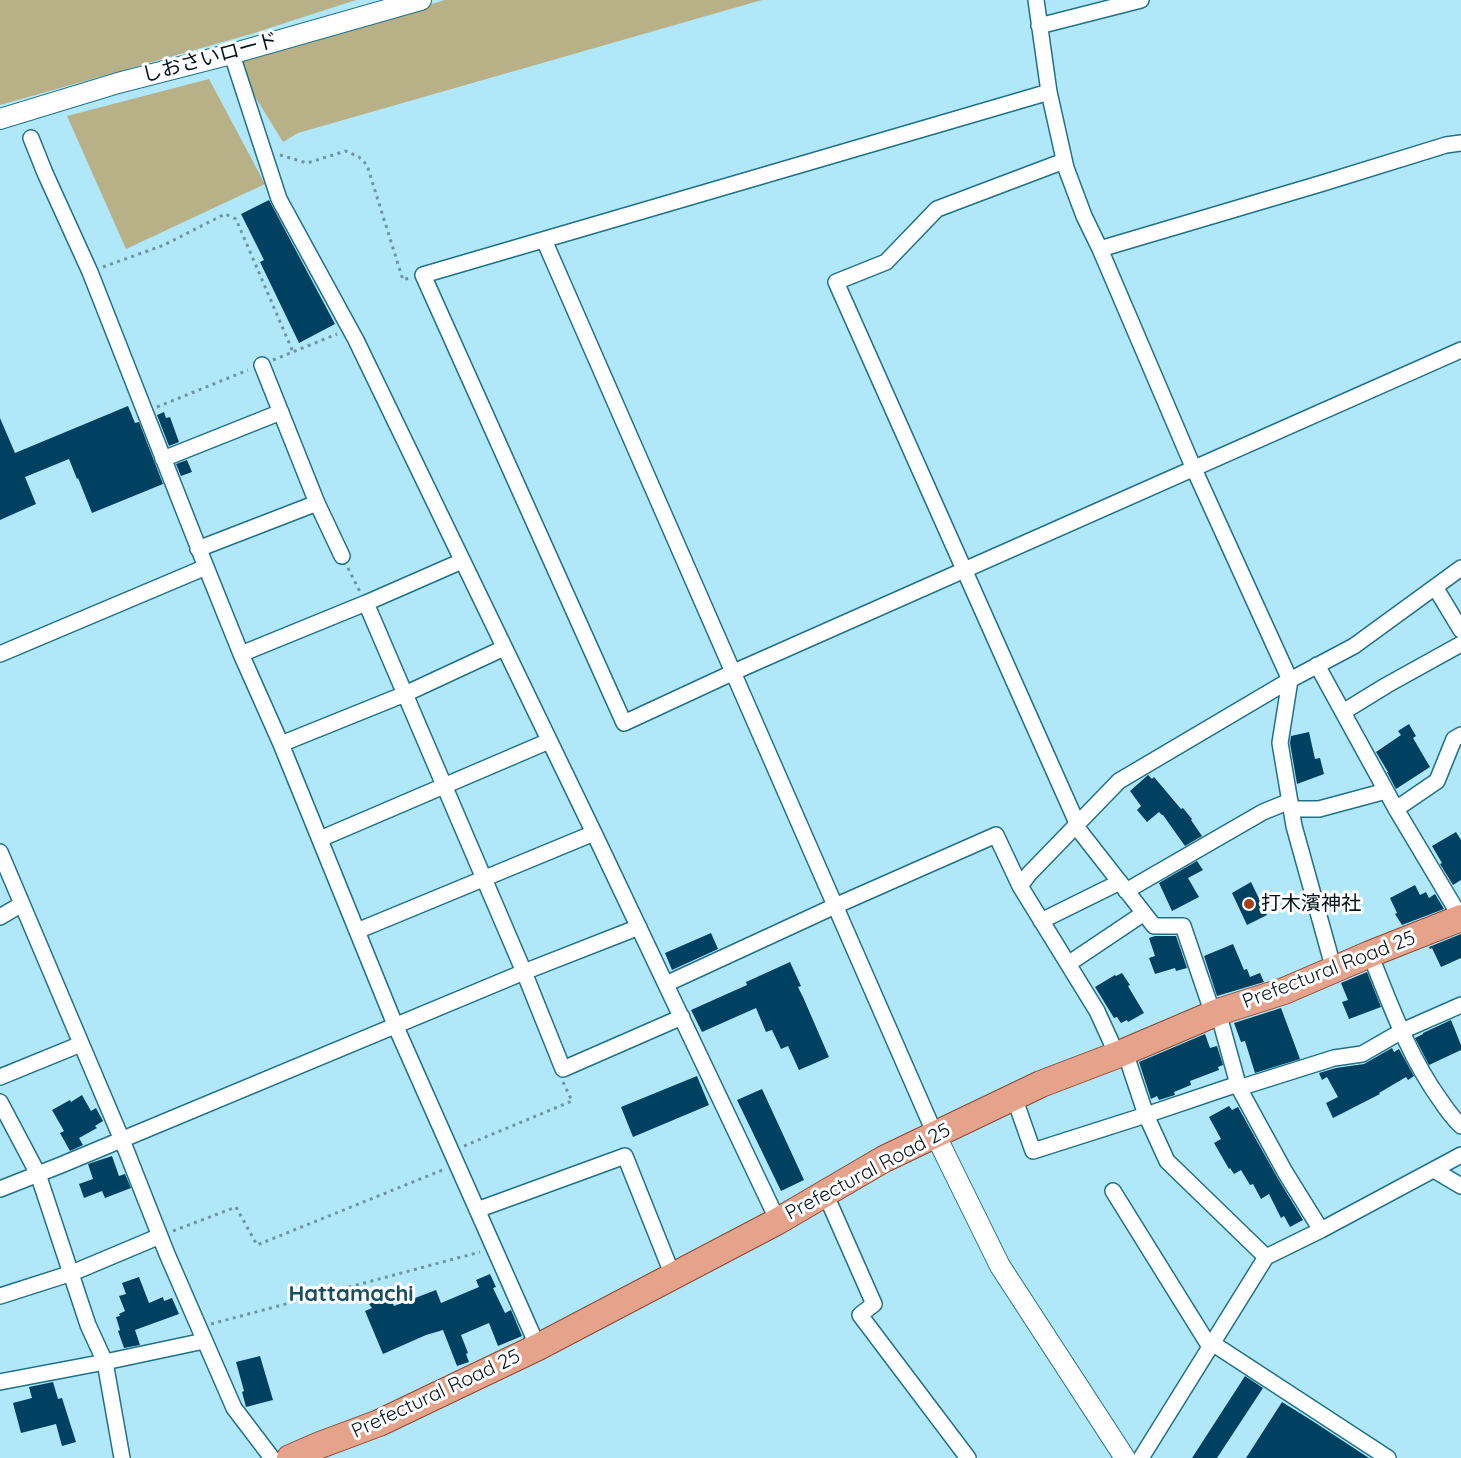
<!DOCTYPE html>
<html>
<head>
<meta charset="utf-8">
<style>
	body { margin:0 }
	canvas { display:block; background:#b1e8f9 }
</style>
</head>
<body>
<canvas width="1461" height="1458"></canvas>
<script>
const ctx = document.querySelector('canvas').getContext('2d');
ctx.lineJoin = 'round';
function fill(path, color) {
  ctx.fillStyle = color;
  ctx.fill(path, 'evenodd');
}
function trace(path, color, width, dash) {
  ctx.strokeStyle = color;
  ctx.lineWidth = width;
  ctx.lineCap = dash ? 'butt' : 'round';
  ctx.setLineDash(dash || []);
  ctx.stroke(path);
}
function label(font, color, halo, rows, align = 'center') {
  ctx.font = font + ' Quicksand,"Noto Sans JP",sans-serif';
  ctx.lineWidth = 6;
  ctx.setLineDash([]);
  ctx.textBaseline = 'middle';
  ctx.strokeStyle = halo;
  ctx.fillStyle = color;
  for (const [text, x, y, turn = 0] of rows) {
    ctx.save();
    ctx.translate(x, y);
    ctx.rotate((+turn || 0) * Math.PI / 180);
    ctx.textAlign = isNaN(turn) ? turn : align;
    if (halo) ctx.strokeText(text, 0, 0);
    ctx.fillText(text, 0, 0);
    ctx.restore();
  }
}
fill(new Path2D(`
	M0,0H356L251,34L0,105Z
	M445,0H762L298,133L283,142L235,64Z
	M209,79L265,184L126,249L67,116Z`), '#b8b087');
fill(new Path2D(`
	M269,200L335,324L299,343L260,262L264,260L241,214Z
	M128,406L135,423L139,422L163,484L92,513L78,478L77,479L69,459L25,477L36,504L0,520V418L15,453Z
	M164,412L166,418L170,417L179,442L169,446L157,415Z
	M187,460L192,472L181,476L176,464Z
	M1409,724L1416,736L1413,738L1430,767L1396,789L1387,772H1388L1376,752L1401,735L1398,731Z
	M1309,732L1315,759L1320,758L1324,774L1297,784L1290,743L1291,736Z
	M1148,775L1152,779L1154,777L1181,809L1183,808L1192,819L1191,820L1202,836L1185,846L1163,815H1162L1159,812L1147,822L1137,810L1141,806L1130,791Z
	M1456,832L1461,840V880L1453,885L1440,864L1442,863L1432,846Z
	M1197,861L1203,870L1188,878L1199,897L1172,911L1159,883Z
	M1251,882L1267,915L1247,925L1232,893Z
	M1415,885L1420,895L1426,892L1429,898L1435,894L1444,909L1402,925L1395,914L1397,913L1390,898Z
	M711,933L718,949L672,970L665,953Z
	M1461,934V958L1441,967L1432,948L1430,949L1429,947Z
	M1155,936H1176L1187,968L1176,971L1175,968L1155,974L1149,958L1155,956L1149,938Z
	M1233,944L1244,970L1247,969L1250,977L1260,973L1264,982L1217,996L1204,956Z
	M790,962L801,986L798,987L803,997L829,1057L799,1070L788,1046L781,1049L772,1030L766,1032L756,1008L702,1032L691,1010L747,985L746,982Z
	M1367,972L1381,1007L1349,1019L1342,1002L1348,1000L1341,983Z
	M1122,973L1130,985L1128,986L1144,1013L1128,1022L1127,1020L1121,1023L1117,1017L1114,1018L1095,987L1115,975L1116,976Z
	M1281,1008L1300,1059L1255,1073L1245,1041L1241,1042L1234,1023Z
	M1451,1020L1461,1045V1050L1429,1065L1415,1038L1423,1034V1033Z
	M1205,1034L1210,1048L1217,1046L1223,1065L1218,1067L1219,1070L1190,1081L1191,1085L1174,1092L1175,1095L1159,1100L1157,1096L1151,1099L1139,1062Z
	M1392,1048L1394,1052L1399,1049L1414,1076L1408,1080L1406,1077L1379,1093L1380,1094L1333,1118L1326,1103L1338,1097L1327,1077L1322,1080L1319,1073L1336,1068L1364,1064Z
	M697,1076L709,1105L633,1137L621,1107Z
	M762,1089L804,1180L781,1191L737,1100Z
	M82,1095L91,1111L96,1108L103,1121L95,1126L97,1128L79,1138L83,1145L70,1151L60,1133L64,1131L52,1110L70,1100L71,1102Z
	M1229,1106L1232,1110L1238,1107L1277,1177L1303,1220L1290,1227L1284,1216L1281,1218L1269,1194L1261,1199L1253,1184L1250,1185L1241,1170L1234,1174L1230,1168L1229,1169L1214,1143L1221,1139L1209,1117Z
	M112,1156L119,1176L125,1174L131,1188L105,1198L102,1191L84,1198L79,1184L93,1179L88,1164Z
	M490,1274L496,1287L493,1288L505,1313L511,1310L522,1336L498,1346L489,1323L461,1335L468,1353L466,1354L469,1362L457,1366L443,1330L426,1335L383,1354L365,1311L372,1308L369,1304L389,1295L394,1306L436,1290L441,1303L479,1287L476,1280Z
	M139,1277L149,1303L163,1297L164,1301L172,1298L179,1314L135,1330L140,1345L124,1348L118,1331L120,1330L116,1317L120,1316L119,1314L125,1311L119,1296L126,1294L122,1283Z
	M260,1356L273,1400L246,1407L242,1392L244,1391L236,1362Z
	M1245,1376L1263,1388L1217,1458H1192Z
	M53,1382L58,1399L62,1398L76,1442L62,1446L56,1424L21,1433L13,1403L32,1398L29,1387Z
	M1282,1402L1311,1420L1369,1458H1246Z`), '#004060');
const minor = new Path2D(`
	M1036,0L1049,92L1066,168L1084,216L1100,249L1194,469L1290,680L1280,743L1294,826L1334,970
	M1039,26L1141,0
	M231,54L235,64L279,199L356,340L594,833L778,1221
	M1049,92L423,275L624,723L734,672L1461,350
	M31,138L45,173L90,272L206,567L241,654L281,744L396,1027L538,1347L530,1344
	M1064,161L937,209L886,262L836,282L1077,823
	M544,240L935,1134
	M1100,249L1323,183L1446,145L1461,143
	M262,365L317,503L342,556
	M163,459L281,412
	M198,549L317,503
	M1435,587L1461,630
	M366,603L524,972L563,1069L682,1017
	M0,654L206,567
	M241,654L366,603L462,561
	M1317,665L1396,809L1461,918
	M1343,712L1387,685L1461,644
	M281,744L405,694L504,648
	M1291,809H1319L1386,791
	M1396,809L1437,781L1454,739L1461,735
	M1075,825L1154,926H1183L1213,1014
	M320,839L549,741
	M0,852L122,1140L167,1254L234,1408L272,1458
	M1126,891L1263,812L1290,801
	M0,917L22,904
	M1041,921L1120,882
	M357,931L594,833
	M1370,954C1390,1004 1409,1057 1441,1101C1447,1110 1453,1118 1461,1126
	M1068,964L1144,913
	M666,984L835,906L996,835L1020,886
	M1218,1012L1239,1088L1285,1172L1321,1230
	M1125,1052L1146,1115L1167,1161L1266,1257
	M1117,1055L1097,1011L1020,886L1029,874L1119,781L1290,680L1354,646L1461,568
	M0,1077L81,1044
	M1239,1088L1334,1058L1362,1054L1402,1031L1461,1005
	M1014,1097L1033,1151L1146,1115L1238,1084
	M0,1102L38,1174L88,1325L105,1362L122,1458
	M1434,1170L1461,1186
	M0,1189L61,1165L524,972L639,927
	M1113,1191L1210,1347
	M825,1193L874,1304L860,1315L968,1458
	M477,1210L625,1156L673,1276
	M0,1296L72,1273L160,1236
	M1212,1343L1388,1458
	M0,1382L105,1362L204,1341
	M1141,1458L1266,1257L1321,1230L1461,1155`);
const tertiary = new Path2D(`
	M0,119L118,83L231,54L421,0
	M935,1134L1000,1266L1125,1458`);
const primary = new Path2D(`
	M290,1458L320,1445L379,1423L538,1347L778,1221L884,1159L1041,1084L1117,1055L1218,1012L1284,991L1370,954L1461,918`);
trace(minor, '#217186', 18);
trace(tertiary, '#217186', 22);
trace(primary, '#8a4832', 28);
trace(new Path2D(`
	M280,155L307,163L346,151L359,157L367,165L403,280L409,278
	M103,267L164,245L225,214L236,219L293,352
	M273,360L337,334
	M157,407L248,370
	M348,568L360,592
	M464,1146L572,1101L563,1082
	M173,1231L236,1207L257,1245L445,1169
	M211,1324L480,1252`), '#6d96a2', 3, [3, 4.5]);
trace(minor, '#fff', 15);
trace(tertiary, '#fff', 20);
trace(primary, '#e6a38c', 26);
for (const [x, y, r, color] of [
	[1249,904,6,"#a6401b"]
]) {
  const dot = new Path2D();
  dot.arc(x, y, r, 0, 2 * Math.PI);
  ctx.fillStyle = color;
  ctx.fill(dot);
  trace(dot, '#fefefe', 2);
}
label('20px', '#001218', '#fefefe', [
	["しおさいロード",210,58,-15],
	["Prefectural Road 25",1329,970,-21],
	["Prefectural Road 25",868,1172,-28],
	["Prefectural Road 25",436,1394,-25]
]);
label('20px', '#001218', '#fefefe', [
	["打木濱神社",1261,904]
], 'left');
label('bold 22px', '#174e5c', '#fefefe', [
	["Hattamachi",351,1294]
]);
</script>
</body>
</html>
